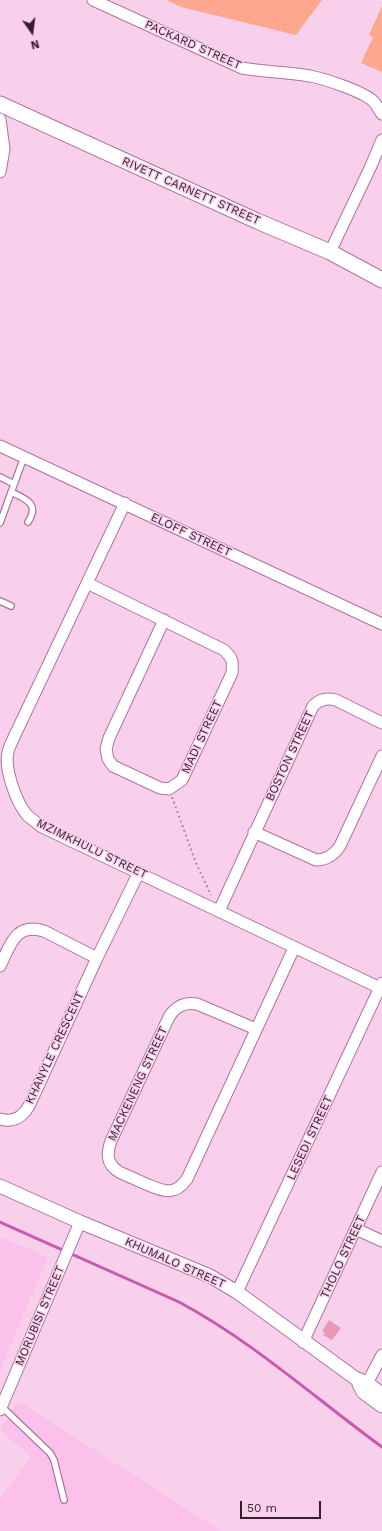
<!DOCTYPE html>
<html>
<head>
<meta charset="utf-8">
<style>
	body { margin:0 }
	#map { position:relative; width:382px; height:1531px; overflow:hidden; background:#f9d0ec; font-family:"Work Sans",sans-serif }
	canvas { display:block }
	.north { position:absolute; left:12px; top:12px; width:40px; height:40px; -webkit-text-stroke:3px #f9d0ec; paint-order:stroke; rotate:166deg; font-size:11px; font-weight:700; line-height:16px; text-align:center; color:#351d2f }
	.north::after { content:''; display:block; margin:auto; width:14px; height:18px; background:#351d2f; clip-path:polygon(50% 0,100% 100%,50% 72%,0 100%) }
	.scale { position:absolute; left:240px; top:1501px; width:81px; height:18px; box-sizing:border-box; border:2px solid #351d2f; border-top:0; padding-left:5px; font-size:12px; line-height:14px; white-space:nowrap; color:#351d2f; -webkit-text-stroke:3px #f9d0ec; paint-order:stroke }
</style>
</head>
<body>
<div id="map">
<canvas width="382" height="1531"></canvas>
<div class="north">N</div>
<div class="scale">50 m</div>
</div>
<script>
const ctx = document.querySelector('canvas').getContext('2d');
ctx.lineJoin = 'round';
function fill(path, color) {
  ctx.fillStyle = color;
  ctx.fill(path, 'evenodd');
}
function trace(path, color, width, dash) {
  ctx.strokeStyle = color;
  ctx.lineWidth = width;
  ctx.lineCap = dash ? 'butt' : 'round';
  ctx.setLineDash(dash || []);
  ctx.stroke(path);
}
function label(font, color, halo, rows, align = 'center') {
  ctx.font = font + ' "Work Sans",sans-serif';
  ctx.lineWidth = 3;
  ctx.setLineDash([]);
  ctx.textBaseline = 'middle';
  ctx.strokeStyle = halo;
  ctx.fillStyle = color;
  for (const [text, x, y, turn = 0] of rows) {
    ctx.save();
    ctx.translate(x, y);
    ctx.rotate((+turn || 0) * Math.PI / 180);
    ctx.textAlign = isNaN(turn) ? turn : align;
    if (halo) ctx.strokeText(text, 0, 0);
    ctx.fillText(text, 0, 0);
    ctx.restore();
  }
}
fill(new Path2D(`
	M0,1237L48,1257L0,1371Z
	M18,1401L221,1531H0V1498L31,1457L0,1430Z`), '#fbc1ea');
fill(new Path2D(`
	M166,0H322L296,35L181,7Z
	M382,6V72L361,63L373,37L369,35Z`), '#fca78e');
trace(new Path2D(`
	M0,1222L179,1302C252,1341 315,1398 382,1447`), '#c75aad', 3);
fill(new Path2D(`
	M329,1320L341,1328L332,1340L323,1335L325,1333L322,1331Z`), '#e599b3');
const service = new Path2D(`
	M0,477L14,484
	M11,492C26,499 40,504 28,522
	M0,523L24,457
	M0,601L11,606
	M2,1407L50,1453L54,1460L64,1500`);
const minor = new Path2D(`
	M93,0L242,68C264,72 287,72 310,76C325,79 362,91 373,101C377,105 379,110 382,114
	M0,119L4,149L0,172
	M330,252L371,166L382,140
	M0,446L382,624
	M125,503L14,737C12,742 9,747 8,752C4,768 16,802 27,815C31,819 37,823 42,827L380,988
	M87,583L224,650C233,659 233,661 232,673L182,780L169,789L160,788L113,766L108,759L106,749L109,738L164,620
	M254,832L316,860C327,860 334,855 340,846L382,756
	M219,911L313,706C320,699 326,698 336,700L382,723
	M0,966C10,946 15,922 44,931L97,958
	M256,1029L197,1004C184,1002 176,1006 169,1017L111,1141C106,1155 107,1164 119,1172C128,1176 137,1180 146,1184C163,1191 174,1197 187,1179L294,948
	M0,1119C14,1123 22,1117 29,1106L97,958L139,872
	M356,1229L382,1241
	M237,1292L382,983
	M303,1342L382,1172
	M363,1391L382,1355
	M0,1410L80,1222`);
const tertiary = new Path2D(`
	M0,1186L80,1222L210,1276L237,1292L355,1378L367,1383L382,1394
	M359,1384L363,1392L382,1406`);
const secondary = new Path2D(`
	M0,104L257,221L330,252L382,280`);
trace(service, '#af729e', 8);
trace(minor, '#af729e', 13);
trace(tertiary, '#af729e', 15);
trace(secondary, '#af729e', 17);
trace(new Path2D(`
	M172,797L196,863L211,895`), '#ac8aa2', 2, [2, 3]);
trace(service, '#fff', 5.5);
trace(minor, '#fff', 11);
trace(tertiary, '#fff', 13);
trace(secondary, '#fff', 15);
label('12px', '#351d2f', '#f9d0ec', [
	["PACKARD STREET",193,45,24],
	["RIVETT CARNETT STREET",191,191,24],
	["ELOFF STREET",191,535,25],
	["MADI STREET",202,737,-65],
	["BOSTON STREET",290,756,-65],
	["MZIMKHULU STREET",92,849,26],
	["KHANYLE CRESCENT",55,1048,-65],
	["MACKENENG STREET",138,1084,-65],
	["LESEDI STREET",310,1138,-65],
	["THOLO STREET",343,1257,-65],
	["KHUMALO STREET",175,1263,24],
	["MORUBISI STREET",40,1316,-67]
]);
</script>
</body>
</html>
